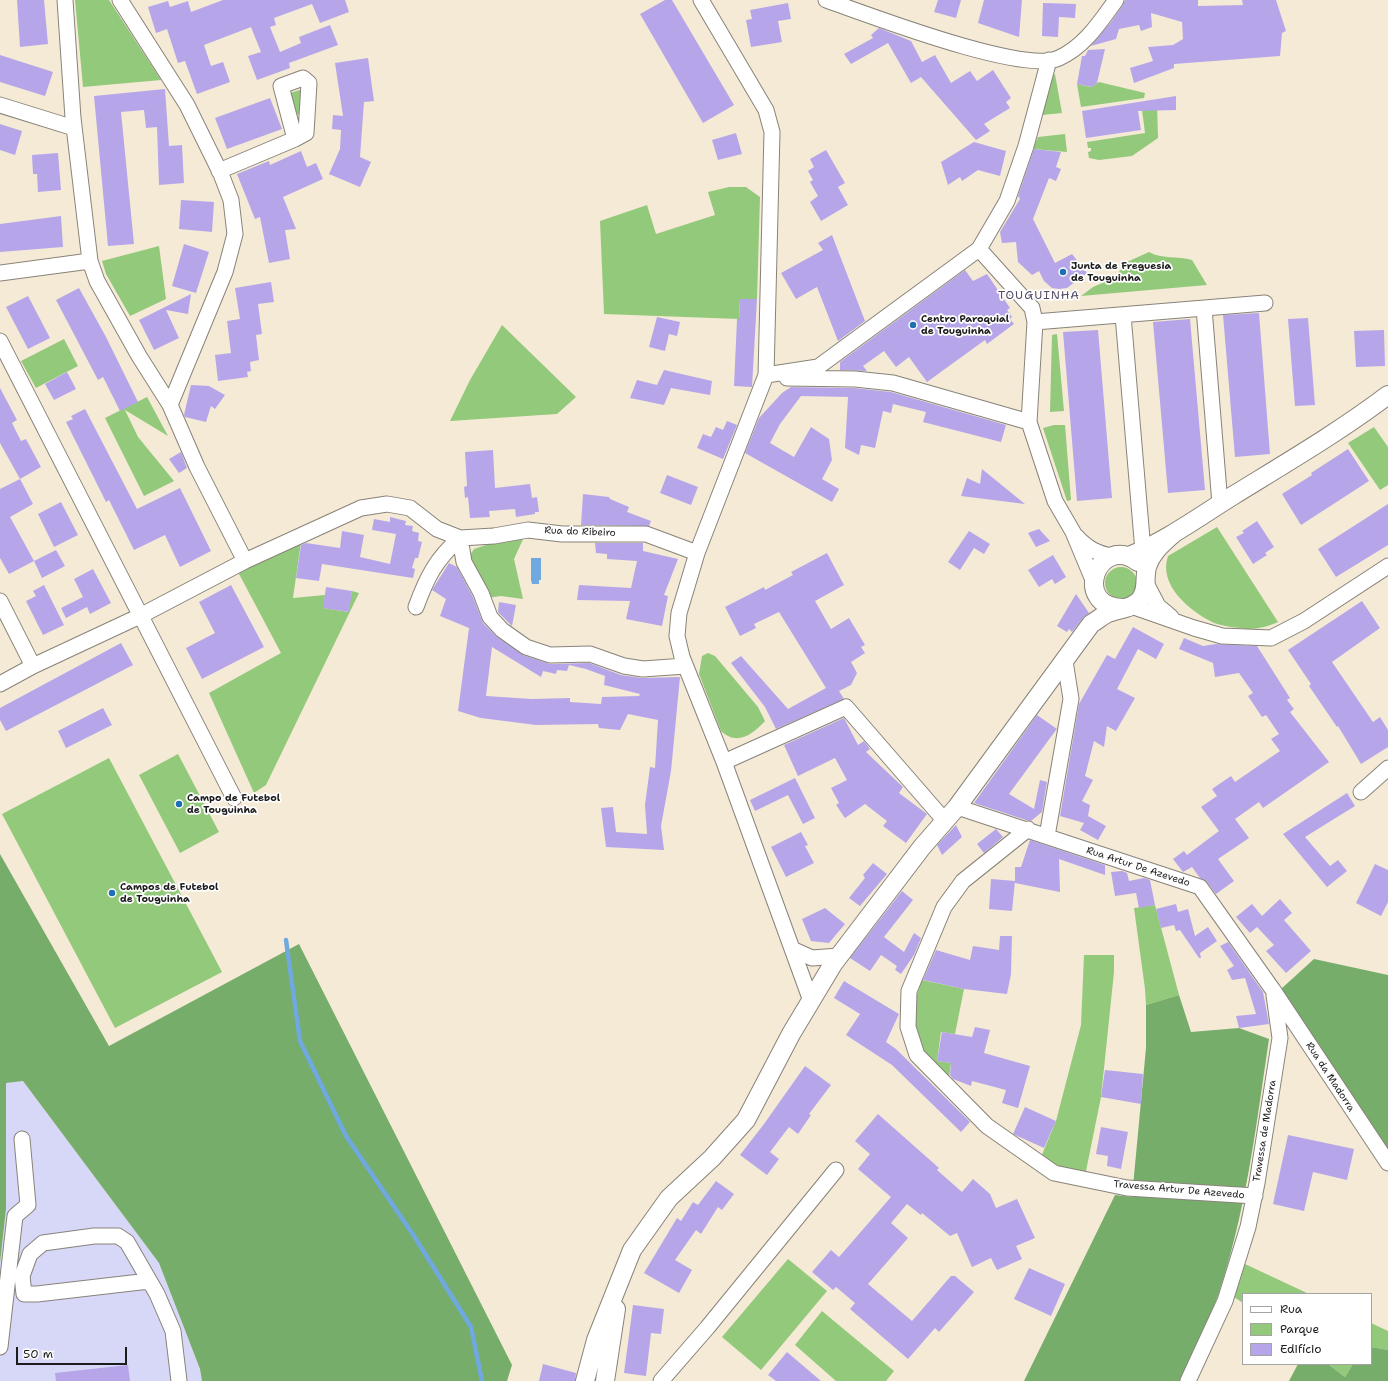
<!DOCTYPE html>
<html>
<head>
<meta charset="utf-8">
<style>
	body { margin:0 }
	#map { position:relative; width:1388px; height:1381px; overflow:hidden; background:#f5ead6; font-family:"Shantell Sans",sans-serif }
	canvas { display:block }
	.legend { position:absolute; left:1242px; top:1293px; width:130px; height:72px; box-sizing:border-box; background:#fff; border:1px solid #a4a4a4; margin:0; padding:5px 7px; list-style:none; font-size:12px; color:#1c1c1c }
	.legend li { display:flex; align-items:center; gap:8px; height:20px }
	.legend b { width:20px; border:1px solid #a4a4a4 }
	.scale { position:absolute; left:16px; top:1347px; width:111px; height:18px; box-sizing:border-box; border:2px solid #1c1c1c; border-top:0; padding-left:5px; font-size:12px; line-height:14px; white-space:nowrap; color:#1c1c1c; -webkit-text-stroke:3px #fff; paint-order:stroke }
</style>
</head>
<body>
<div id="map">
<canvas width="1388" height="1381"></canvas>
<ul class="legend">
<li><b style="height:5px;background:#fff"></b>Rua</li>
<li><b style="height:11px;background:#93c97b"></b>Parque</li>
<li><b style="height:11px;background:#b6a6e9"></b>Edifício</li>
</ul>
<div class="scale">50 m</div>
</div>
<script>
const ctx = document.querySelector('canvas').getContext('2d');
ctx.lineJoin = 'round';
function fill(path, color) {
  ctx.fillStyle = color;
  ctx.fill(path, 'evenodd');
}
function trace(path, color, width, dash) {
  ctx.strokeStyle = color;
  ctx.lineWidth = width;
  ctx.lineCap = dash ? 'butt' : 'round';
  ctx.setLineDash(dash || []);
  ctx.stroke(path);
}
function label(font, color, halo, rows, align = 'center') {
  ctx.font = font + ' "Shantell Sans",sans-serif';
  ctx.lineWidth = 3.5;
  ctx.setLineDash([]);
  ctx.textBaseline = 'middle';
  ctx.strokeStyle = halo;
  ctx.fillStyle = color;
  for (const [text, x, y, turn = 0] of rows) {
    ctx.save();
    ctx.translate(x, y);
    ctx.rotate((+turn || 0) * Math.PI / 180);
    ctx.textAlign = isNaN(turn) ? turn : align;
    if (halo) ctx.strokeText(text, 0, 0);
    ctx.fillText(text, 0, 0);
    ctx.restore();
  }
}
fill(new Path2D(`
	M23,1081L159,1263L200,1369L202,1381H0V1263L6,1209V1083Z`), '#d7d7f8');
fill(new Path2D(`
	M75,0H109L161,80L83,87Z
	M1055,74L1062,113L1042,115L1052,76Z
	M1099,82L1145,93L1144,98L1081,107L1077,84L1091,87Z
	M303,89L301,114L297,115L290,93Z
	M1141,102L1157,103L1158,138L1132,156L1099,160L1089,158L1088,152L1091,151V148H1088L1087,142L1145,133Z
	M1065,134L1067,152L1033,149L1038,137Z
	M729,187H746L760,197L757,299H740L739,319L604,314L600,221L647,205L656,234L715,215L708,192Z
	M159,246L166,299L130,316L106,274L102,261Z
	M1149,252C1161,259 1178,256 1192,260L1207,285L1081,296L1093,287L1114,278L1127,262Z
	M502,325L576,397L557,414L450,421L470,380Z
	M1057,334L1064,411L1050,412L1052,335Z
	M64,339L78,366L36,388L21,361Z
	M147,397L168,436L125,410L138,437L174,481L144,496L105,418Z
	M1054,425H1065L1071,500L1067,501L1043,428Z
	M1374,427L1388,447V485L1380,490L1348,443Z
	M1217,527L1278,622C1269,626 1259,629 1248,629C1238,628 1221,626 1212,622C1189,610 1158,585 1168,556Z
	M524,537L514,559L523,599L501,596L487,598L468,558L474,549L492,543Z
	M301,542L293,598L325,595L324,608L348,612L352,591L359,593L266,785L254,793L209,693L281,653L238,572Z
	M1105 583a16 16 0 1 1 32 0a16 16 0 1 1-32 0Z
	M708,653L715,656L758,707L765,721C752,735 737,746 721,731L699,674L702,656Z
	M178,754L219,832L180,853L139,775Z
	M109,758L222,972L115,1028L2,814Z
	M1155,905L1179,995L1146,1005L1145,989L1134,908Z
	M1084,955H1114V972L1101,1097L1085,1176L1057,1165L1041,1157L1056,1121L1081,1025Z
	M922,980L964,989L955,1034L941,1032L937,1061L951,1063L949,1077L920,1052L912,1016L916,998Z
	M788,1259L827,1291L761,1370L722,1337Z
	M1245,1264L1309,1294H1243V1303L1234,1297Z
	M822,1311L894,1371L886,1381H836L795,1345Z
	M1371,1323L1388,1331V1350L1371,1347Z
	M1328,1364H1353L1345,1377Z`), '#93c97b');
fill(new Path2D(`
	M0,854L109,1046L299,944L512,1365L507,1381H202L200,1369L159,1263L23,1081L6,1083V1209L0,1263Z
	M1314,959L1388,975V1154L1281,989Z
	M1179,995L1191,1032L1239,1028L1269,1039C1256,1126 1246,1214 1217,1298C1207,1326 1192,1354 1180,1381H1024L1115,1195L1132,1197L1146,1048V1005Z
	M1371,1347L1388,1350V1381H1289L1298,1364H1328L1345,1377L1353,1364H1371Z`), '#76ad6b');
fill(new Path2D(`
	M531,558H541V580H539V584H532L531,580Z`), '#6fa9df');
trace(new Path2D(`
	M286,940L300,1041L346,1136L414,1236L471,1327L482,1381`), '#6fa9df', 4.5);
fill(new Path2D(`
	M17,0H44L48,44L20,47Z
	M223,0H345L349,12L320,23L312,4L274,18L276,25L270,27L280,52L301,43L299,37L330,25L338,45L289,63L290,68L257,80L248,56L261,52L251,27L204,45L211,66L223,62L230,82L197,94L185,61L178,63L167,29L156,33L148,7L168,1L170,7L188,1L191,12Z
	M665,0H672L734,105L703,123L640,14Z
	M938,0H961L956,18L934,12Z
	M984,0H1022L1019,37L978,23Z
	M1125,0H1198V6L1243,5L1242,0H1276L1286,31L1282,33L1280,56L1174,64V68L1134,83L1130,68L1153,61L1148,47L1173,45L1183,39L1182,22L1151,13L1152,27L1141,31L1139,25L1119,29L1116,39L1091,46L1111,22L1123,5Z
	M788,3L791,19L778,21L782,42L751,47L746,20L752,19L750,10Z
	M1043,3L1076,4L1075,18L1059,17L1058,37L1042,36Z
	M879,28L911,41L922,62L935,55L951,83L970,71L977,81L993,70L1011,98L1006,102L1010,108L984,124L990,131L976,140L921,77L911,83L888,43L851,64L844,54L873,38L871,35Z
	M1105,49L1097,83L1092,87L1077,84L1082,56H1085L1088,50Z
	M0,55L53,72L45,96L0,82Z
	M368,58L374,101L364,102L360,157L371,162L360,187L329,174L340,149L341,130L332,129L333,115L343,116L335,63Z
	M165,89L169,146L182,145L184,183L159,185L157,127L146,128L144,110L121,112L134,244L108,246L94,96Z
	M1176,96V110L1138,111L1141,130L1086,138L1082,111Z
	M270,98L282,129L227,149L215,118Z
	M0,124L22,131L15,155L0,150Z
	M736,133L742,154L718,160L712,140Z
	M974,142L1006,151L1000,176L978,170L962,181L960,177L948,185L941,162Z
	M1034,149L1061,152L1056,167L1061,169L1056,181L1049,178L1033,219L1055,263L1072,254L1087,273L1067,288L1059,289L1052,288L1044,281L1039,271L1032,275L1018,262L1016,242L1002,243L1000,232L1020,199L1018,196Z
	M826,150L845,183L838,187L848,205L821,221L810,202L818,196L810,182L813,180L808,171L814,167L810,159Z
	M301,151L307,167L316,163L323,179L283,197L296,229L285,230L290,259L269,263L260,217L255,219L237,174L269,161L270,165Z
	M58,153L61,190L38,192L37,174H33L32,155Z
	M181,200L214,202L212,232L179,229Z
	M61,216L63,247L0,252V224Z
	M832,235L865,321L838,341L817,287L796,299L781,273L823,250L818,243Z
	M184,244L209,252L196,293L172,286Z
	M965,270L973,281L987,274L1010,308L1007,310L1012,317L1010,319L1014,324L987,344L985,340L927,382L909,357L896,367L884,351L863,366L867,371L840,370V362Z
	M271,282L274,302L258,304L262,334L256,335L259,360L250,362L251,371L247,372L248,377L218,381L215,355L231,353L227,321L240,319L235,288Z
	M79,288L106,337L138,402L120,411L103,377L98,380L56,300Z
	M191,294L188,314L166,310L179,338L154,350L139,320Z
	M28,296L50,338L28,349L6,307Z
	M740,299H757L752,387L734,386L737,319H739Z
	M1259,313L1270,454L1235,457L1223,315Z
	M657,317L680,322L677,336L669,334L665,351L649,347Z
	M1308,318L1315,405L1295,406L1288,319Z
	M1190,319L1205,490L1168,493L1153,322Z
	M1098,330L1112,498L1077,501L1063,332Z
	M1384,330L1385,366L1356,367L1354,331Z
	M664,370L712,381L710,395L671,388L664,405L630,398L637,380L657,385Z
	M67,372L76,389L54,400L45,384Z
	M191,385L209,386L225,395L215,409L211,406L206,422L185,417L184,415Z
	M791,387L854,388L891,392L1006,425L1001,442L923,422L926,412L893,404L891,413L883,411L875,448L861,445L859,455L845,448L848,397L801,396L780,424L770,443L794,457L811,427L829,439L832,460L822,479L839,489L832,502L745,453L759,418L782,393Z
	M0,388L17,420L12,423L21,441L26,439L41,467L20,479L33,504L10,517L34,561L9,574L0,558V489L20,479L0,443Z
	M85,409L137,509L180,488L211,551L180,567L165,535L134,550L109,500L106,502L66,422L73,419L71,416Z
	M727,421L737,425L723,459L697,448L703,434L711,437L716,427L723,430Z
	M1348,449L1369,481L1301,525L1282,494L1312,475L1311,473Z
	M493,450L495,488L530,484L532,498L537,497L539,512H535V514L516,517L515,509L489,511L490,517L470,518L468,497L465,498L464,487L467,486L465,452Z
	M181,452L187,468L179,473L169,459Z
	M982,469L1025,504L961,496L967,478L980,484Z
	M667,475L698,487L691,505L660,493Z
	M583,494L609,497L610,499L629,507L627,512L651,521L649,526L581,525Z
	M61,502L78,535L54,547L38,514Z
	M1388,504V545L1336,577L1318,549Z
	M390,517L406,521L405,525L413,526L412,531L419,533L418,541L422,542L418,558H415L412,568L415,569L413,578L322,564L319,581L296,578L301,545L306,543L340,548L342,531L364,535L360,557L390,564L396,534L372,530L374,519L390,522Z
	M1257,521L1274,547L1265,553L1267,555L1253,564L1236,537L1244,533L1242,531Z
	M1039,529L1050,541L1036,547L1028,533Z
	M969,531L990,544L984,554L974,548L960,570L948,562Z
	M595,543H643V551L678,559L664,595L668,596L662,626L626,619L630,601L577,600L579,585L631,588L637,561L607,559V554L596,553Z
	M56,550L65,566L42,578L34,561Z
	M827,553L844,585L815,601L831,629L849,618L865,645L861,647L865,653L851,662L857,673L851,685L839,691L844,699L776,729L765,707L731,663L741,656L788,709L826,688L779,612L754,624L756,628L740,636L725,607L764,587L765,590L793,575L791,572Z
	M1053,555L1066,577L1055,584L1052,579L1039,587L1028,570Z
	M449,563L457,567L473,597L483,623L497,637L523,655L550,664L589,663L621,675L642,678L680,677L671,771L661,826L664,850L606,847L601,808L613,807L616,832L647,834L645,805L650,767L655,768L658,720L628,714L620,730L599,728L598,724L536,725L481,718L458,711L469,628L440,616L446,599L432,590ZM492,647L541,677L543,671L556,674L557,670L567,671L569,665L586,669L605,676L604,685L640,694L639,696L602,697L601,704L570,702V698L532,699L486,696Z
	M93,569L111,603L90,614L87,607L66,618L61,608L83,597L74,579Z
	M44,585L64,625L43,635L26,601L36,596L33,591Z
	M231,585L264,647L202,679L186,648L215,633L199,602Z
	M326,587L352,591L349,612L323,608Z
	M1076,594L1089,613L1083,618L1072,632L1069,629L1067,632L1057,626Z
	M1362,601L1380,628L1332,662L1373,722L1380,717L1388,730V747L1361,764L1338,726L1337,727L1309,686L1311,684L1288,650Z
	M499,602L516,605L512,626L498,612Z
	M1133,627L1164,644L1156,659L1138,649L1117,689L1135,698L1116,731L1107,726L1104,747L1094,741L1085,776L1093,780L1082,801L1090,805L1088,816L1106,826L1098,840L1080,830L1084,823L1060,816L1079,704L1107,655L1115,659Z
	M1184,638L1203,646L1216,644L1257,646L1290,698L1287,700L1294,709L1290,712L1329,762L1263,808L1259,802L1235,819L1249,838L1218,859L1234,881L1216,894L1207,882L1200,878L1192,867L1183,872L1173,859L1184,851L1187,855L1219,831L1201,807L1217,796L1212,789L1231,776L1235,782L1280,751L1271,739L1279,734L1266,715L1262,717L1248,696L1253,693L1239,673L1215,677L1213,663L1179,649Z
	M121,643L133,665L6,731L0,720V708Z
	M103,708L112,725L66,748L58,731Z
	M1037,715L1057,729L1056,730L1009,794L1034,809L1040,780L1047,782L1042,812L1031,821L1026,820L974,803Z
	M844,718L858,745L864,741L870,749L866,752L903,787L899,793L927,814L906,843L883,826L887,821L865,804L845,818L836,805L839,803L831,788L847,780L835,758L798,776L784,745Z
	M795,778L815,818L803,824L788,795L755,811L750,800Z
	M1347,793L1355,806L1305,837L1330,866L1338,860L1347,871L1327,887L1283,834Z
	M956,825L962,837L942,855L937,845Z
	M996,829L1003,837L984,853L977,844Z
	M801,832L808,845L805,846L814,863L786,877L771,847Z
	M1030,840L1105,865V875L1059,859L1060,892L1015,883V867H1021Z
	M873,863L887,874L860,906L849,898L865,878L863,875Z
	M1375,864L1388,870V902L1381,916L1356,903Z
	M1122,871L1127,873L1129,881L1144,878L1150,880L1155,905L1139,908L1136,893L1115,896L1111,872Z
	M991,879L1015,881L1012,911L989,909Z
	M902,891L913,900L884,937L904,952L914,933L921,938L914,955L901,974L895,970L897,966L881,955L870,971L850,958Z
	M1280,899L1292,913L1284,920L1311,951L1286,973L1266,951L1274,945L1257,927L1250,933L1236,917L1252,904L1262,916Z
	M1176,904L1178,912L1188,909L1195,936L1208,927L1217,941L1200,953L1201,958H1199L1180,930L1176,931L1174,925L1161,928L1156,909Z
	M825,908L845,924L829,943L811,941L802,919Z
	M1000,936H1012L1011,974L1007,994L964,989L923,980L936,950L970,960L973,946L999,950Z
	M1228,942L1263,992L1269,1024L1239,1028L1236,1016L1256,1014L1245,978L1232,980L1227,970L1234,966L1220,946Z
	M844,981L899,1014L886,1042L896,1049L970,1122L961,1132L892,1065L846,1035L860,1014L834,998Z
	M975,1027L990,1030L984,1053L1030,1066L1018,1108L1002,1103L1006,1090L972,1081L971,1086L953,1079L950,1075L951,1063L937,1061L942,1032L972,1037Z
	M805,1066L831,1085L809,1114L811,1115L798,1134L789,1127L770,1152L779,1159L767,1175L740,1155L764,1124Z
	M1105,1070L1143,1074L1141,1104L1101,1097Z
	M1025,1107L1056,1121L1044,1148L1013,1134Z
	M878,1114L939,1168L937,1170L962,1192L973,1179L990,1194L996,1208L1017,1199L1035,1238L1016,1246L1022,1259L997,1270L991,1258L972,1267L957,1233L950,1236L922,1213L921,1215L907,1204L891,1223L908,1238L868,1284L912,1321L951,1276H955L974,1292L939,1332L935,1328L908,1359L850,1309L855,1303L836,1287L833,1290L812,1272L831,1250L839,1257L891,1197L858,1169L870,1154L855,1141Z
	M1101,1127L1128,1132L1121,1169L1107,1166L1108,1156L1096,1154Z
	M1288,1135L1354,1149L1347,1180L1313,1172L1304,1211L1273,1204Z
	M716,1181L734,1194L722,1210L718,1207L701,1234L696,1230L675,1260L692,1270L679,1293L644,1273L677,1218L681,1221L693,1202L698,1205Z
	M1029,1268L1065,1284L1051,1316L1014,1299Z
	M633,1305L664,1309L661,1334L651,1333L646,1376L624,1373Z
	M787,1352L821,1381H776L768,1375Z
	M543,1364L576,1373L575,1381H539Z
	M128,1365L130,1381H56L55,1373Z`), '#b6a6e9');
const minor = new Path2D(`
	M65,0L73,118L90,261L97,281L139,356L170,405L197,467L245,561
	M120,0L187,105L221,174L231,200L235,234L225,272L170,405
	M701,0L766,110L772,132L766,375L697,553L679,613L677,636L682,657L724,762L811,1001
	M826,0C867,14 1024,75 1059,58C1085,46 1100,22 1116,0
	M0,105L74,128
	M219,171L295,139L306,133L309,83L303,78L281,86L295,139
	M979,249L1032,308L1035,322L1029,422L1055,501L1073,532L1093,580
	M0,273L90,261
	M1204,308L1220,504
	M1123,315L1143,551
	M1035,322L1265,303
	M0,341L234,798
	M766,375L818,367L979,249L1007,201L1026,146L1049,60
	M787,378L855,379L893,383L1029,422
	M1076,536C1087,548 1097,554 1113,556
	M460,538L464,562L481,593L490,617L502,630L526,647L550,655L590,654L624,666L643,669L685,666
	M1147,585L1158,606L1171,617
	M0,601L33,666
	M1131,606L1194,628L1222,636L1271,638L1304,621L1388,566
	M416,607C427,577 436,559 460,538
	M0,684L33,666L140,616L245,561L361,508L387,504L410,508L437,529L460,538L494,536L528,530L562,534H646L697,553
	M724,762L846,707L945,821
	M1361,792L1388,768
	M957,807L1200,887L1273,990L1388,1163
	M1028,829L963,881L944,907L909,991L908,1027L917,1055L987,1126L1054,1173L1127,1188L1255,1196
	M1047,836L1071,699L1065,661
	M792,949L812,958L839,956
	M149,1281L37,1294H24L22,1276L30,1254L43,1243L94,1236H118L127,1242L157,1294L173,1331L179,1381
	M0,1347L15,1216L28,1205L22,1139
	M661,1381L707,1328L836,1170
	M1188,1381L1225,1301L1248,1227L1257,1183L1280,1038L1274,995`);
const major = new Path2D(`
	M1129,556C1166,541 1200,516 1234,495C1286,463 1339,432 1388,395
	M1124,608C1070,608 1098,532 1138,562
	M585,1381L596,1340L632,1250L669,1198L712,1158L746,1120L791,1034L833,964L922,847L957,807L1091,624C1096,621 1101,617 1106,614C1117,609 1132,609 1140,600C1148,589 1144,579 1147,567C1151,553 1162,544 1173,534
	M605,1381L616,1309`);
trace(minor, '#888379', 17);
trace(major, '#888379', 20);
trace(minor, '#fff', 15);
trace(major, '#fff', 18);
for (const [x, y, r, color] of [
	[1063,272,4,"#1f6fb2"],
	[913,325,4,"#1f6fb2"],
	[179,804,4,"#1f6fb2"],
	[112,893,4,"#1f6fb2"]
]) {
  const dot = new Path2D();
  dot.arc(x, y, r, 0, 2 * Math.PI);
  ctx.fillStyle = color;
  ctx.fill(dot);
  trace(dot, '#fff', 1.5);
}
label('bold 10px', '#1c1c1c', '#fff', [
	["Junta de Freguesia",1071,266],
	["de Touguinha",1071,278],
	["Centro Paroquial",921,319],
	["de Touguinha",921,331],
	["Campo de Futebol",187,798],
	["de Touguinha",187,810],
	["Campos de Futebol",120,887],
	["de Touguinha",120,899]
], 'left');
label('10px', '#1c1c1c', '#fff', [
	["Rua do Ribeiro",580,532,2],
	["Rua Artur De Azevedo",1138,867,18],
	["Rua da Madorra",1330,1077,57],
	["Travessa de Madorra",1265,1131,-81],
	["Travessa Artur De Azevedo",1179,1190,5]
]);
ctx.letterSpacing = '1px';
label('12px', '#524c64', '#fff', [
	["TOUGUINHA",1039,296]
]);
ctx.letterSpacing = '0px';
</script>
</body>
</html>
